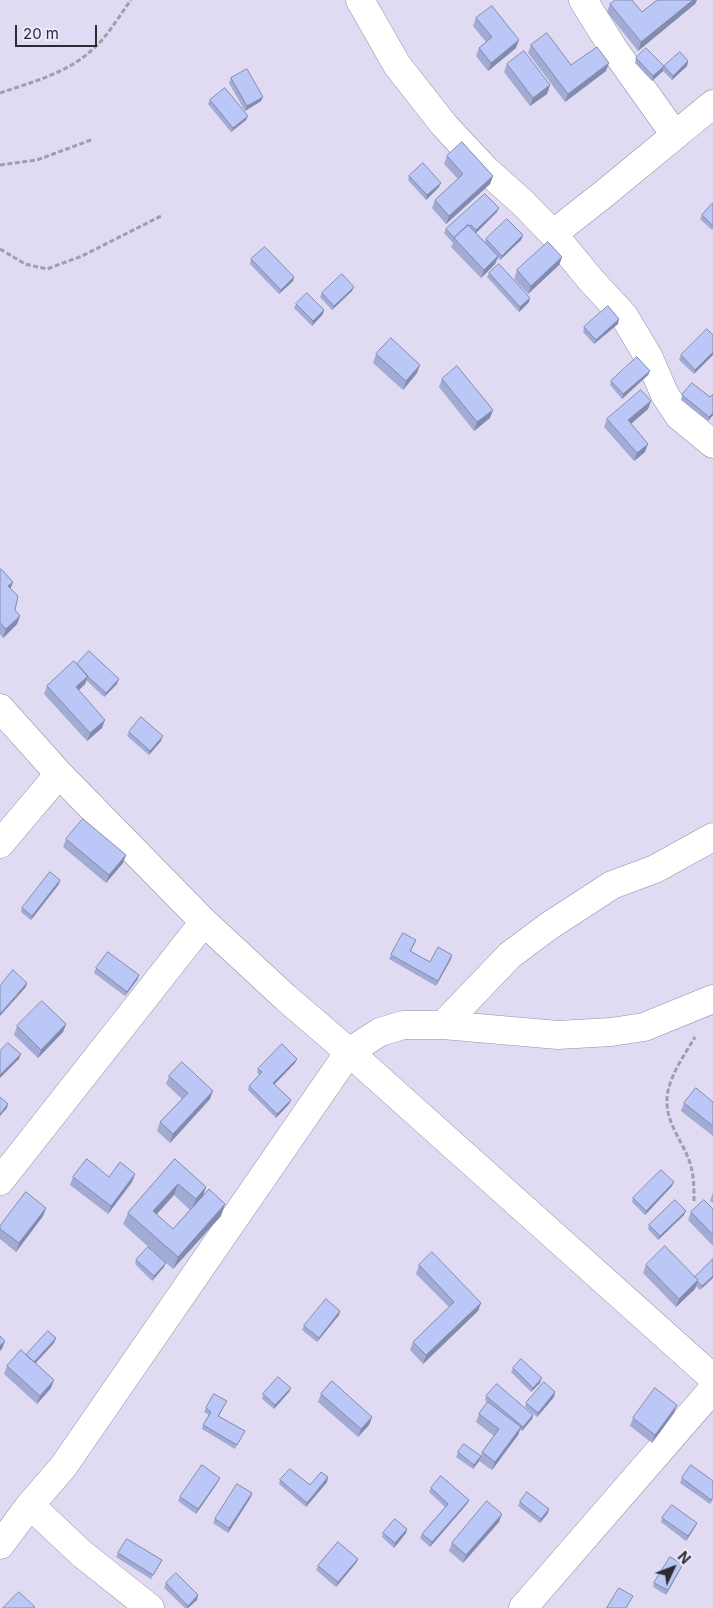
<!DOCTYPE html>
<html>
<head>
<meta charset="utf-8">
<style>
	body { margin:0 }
	#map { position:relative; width:713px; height:1608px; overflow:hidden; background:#e0daf2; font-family:Inter,sans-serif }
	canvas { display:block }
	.north { position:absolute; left:648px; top:1543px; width:50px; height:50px; -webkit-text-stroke:4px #ede8fb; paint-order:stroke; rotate:47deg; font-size:14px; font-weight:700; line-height:20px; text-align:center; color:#2d2a33 }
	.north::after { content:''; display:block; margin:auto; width:18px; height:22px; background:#2d2a33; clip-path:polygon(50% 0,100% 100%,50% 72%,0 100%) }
	.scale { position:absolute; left:15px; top:25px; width:82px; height:22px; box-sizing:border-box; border:2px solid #2d2a33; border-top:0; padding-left:6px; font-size:15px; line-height:18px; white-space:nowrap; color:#2d2a33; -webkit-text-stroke:4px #ede8fb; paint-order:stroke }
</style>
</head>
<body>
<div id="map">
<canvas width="713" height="1608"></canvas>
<div class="north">N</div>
<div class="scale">20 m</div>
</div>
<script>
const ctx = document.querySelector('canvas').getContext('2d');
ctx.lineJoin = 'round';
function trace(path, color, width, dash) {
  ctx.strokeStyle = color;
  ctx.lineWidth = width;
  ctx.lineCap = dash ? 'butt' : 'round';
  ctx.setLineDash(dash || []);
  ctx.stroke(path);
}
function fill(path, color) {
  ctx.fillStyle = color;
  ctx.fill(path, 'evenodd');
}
const minor = new Path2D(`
	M360,0L397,65L444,125L486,170L523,203L553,234L590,279L624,316L649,358L665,395L679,416L713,444
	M583,0L613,48L675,135
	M553,234L605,193L713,104
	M0,708L59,774L204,922L286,998L349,1052L713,1378
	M0,844L59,774
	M443,1025L510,955L549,926L612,885L655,869L713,837
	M0,1181L204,922
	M30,1505L81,1553L150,1608
	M0,1545L30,1505L63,1467L349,1052L380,1032L403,1025H443L558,1035L611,1032L644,1027L713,999
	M523,1608L713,1389`);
trace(minor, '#9590a5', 29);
trace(new Path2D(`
	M0,93C32,82 68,73 93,49C108,36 119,16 131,0
	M0,165L37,160L91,140
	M0,249L25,264L47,269L82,256L163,215
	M694,1201C694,1187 694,1174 689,1160C682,1141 667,1123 667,1103C666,1080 684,1056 695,1037`), '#a19caf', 3, [5, 2.5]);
trace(minor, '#fff', 28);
fill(new Path2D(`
	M657,0H697L695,4L638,51L607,12L610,4L642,12Z
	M476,18L516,48L488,71L476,56L479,48L486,42L473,26Z
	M531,45L571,65L606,71L565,102L528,53Z
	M636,58L663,71L652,81L635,63Z
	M688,61L687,66L672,80L663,71L664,66Z
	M507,64L550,85L547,94L530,106L504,72Z
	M231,78L261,101L245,111L229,83Z
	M210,100L246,120L231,132L208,104Z
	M447,156L493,176L490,184L446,224L432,208L435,200L458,179L444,164Z
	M409,176L439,187L426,200L408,180Z
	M713,203V229L712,230L700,219L702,215Z
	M497,212L476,233L485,242L486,239L523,235L521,240L500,260L498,258L495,264L481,278L451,247L453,243L444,233L446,229Z
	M562,257L559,265L528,294L514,279L517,270Z
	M251,259L294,277L293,281L279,294L250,264Z
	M489,273L529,302L519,312L487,277Z
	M352,291L332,310L320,297L322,293Z
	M296,304L323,314L312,326L294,308Z
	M618,324L594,344L583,332L584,327Z
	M713,335L694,374L679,360L681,355Z
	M376,354L417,373L403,390L373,363Z
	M650,371L648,375L622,399L610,385L611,381Z
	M442,379L490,418L474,431L439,387Z
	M713,394V415L708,421L681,400L682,395L710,397Z
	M651,401L648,409L631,424L645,452L634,461L604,427L607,419Z
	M0,570L13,582L10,589L15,610L20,616L17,624L3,638L0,634Z
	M77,664L117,684L104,697L86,680L85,684L78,690L102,728L87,741L44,694L47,686Z
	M129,732L161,741L149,755L127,736Z
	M66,839L126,855L123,863L106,883L63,847Z
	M59,884L31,920L21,912L22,908Z
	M416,940L411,951L430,962L451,959L436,986L389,959L391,955Z
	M96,968L139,975L137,980L125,996L94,973Z
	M66,1024L63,1032L38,1058L14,1035L17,1026Z
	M295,1063L274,1084L291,1100L289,1104L276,1118L248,1090L249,1086L260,1075L257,1073L258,1069Z
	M169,1076L210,1099L170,1143L157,1131L160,1122L182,1099L166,1084Z
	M713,1102V1136L681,1111L684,1103Z
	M175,1159L206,1187L203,1195L221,1216L173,1269L123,1224L128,1213ZM174,1195L190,1210L173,1229L156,1214Z
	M135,1174L132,1182L108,1214L70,1185L73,1177H109Z
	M672,1186L645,1215L632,1202L633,1198Z
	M713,1192V1203L710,1201Z
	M46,1208L43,1216L16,1252L0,1239V1226Z
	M713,1209V1246L688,1220L691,1212Z
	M684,1215L658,1240L648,1229L649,1225Z
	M713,1259L700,1290L696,1286L695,1289L676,1307L643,1273L646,1265L695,1277Z
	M136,1260L164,1267L152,1281L135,1264Z
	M419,1265L481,1303L478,1311L423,1364L410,1350L413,1342L449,1307L416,1274Z
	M340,1311L339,1315L317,1342L302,1330L304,1326Z
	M54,1343L36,1363L51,1388L37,1404L4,1374L7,1366L26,1355Z
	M513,1368L540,1383L531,1392L511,1372Z
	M291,1388L289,1392L274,1409L262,1399L263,1394Z
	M555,1392L554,1397L537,1417L525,1407L526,1403Z
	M321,1394L372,1417L369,1425L358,1437L318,1402Z
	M486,1396L533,1415L532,1419L522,1431L520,1430L518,1435L492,1470L479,1461L473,1469L456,1457L458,1452L481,1456L482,1452L494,1436L476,1422L479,1414L488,1403L485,1400Z
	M227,1401L219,1416L245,1431L235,1449L202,1429L203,1425L209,1415L204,1412L206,1408Z
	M674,1413L652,1443L630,1426L633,1418Z
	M328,1477L327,1482L306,1507L279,1484L280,1480L310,1485Z
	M682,1478L713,1500L710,1504L680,1483Z
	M218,1482L196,1514L178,1501L180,1497Z
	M431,1488L469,1500L467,1504L430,1547L420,1538L422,1534L445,1507L429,1492Z
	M251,1497L228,1533L213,1523L215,1519Z
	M520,1502L548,1513L540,1523L518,1506Z
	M662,1518L697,1523L695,1527L686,1541L661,1522Z
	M499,1522L463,1563L449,1551L452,1543Z
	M383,1533H406L394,1548L382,1537Z
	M118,1553L162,1560L160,1564L151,1579L116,1557Z
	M358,1559L356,1563L336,1587L316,1570L318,1566Z
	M683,1564L681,1568L666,1595L653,1587L654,1583Z
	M166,1583L197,1600L188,1608H185L164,1588Z`), '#a1abd4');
fill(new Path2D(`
	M693,0H697L695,4L638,51L641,42Z
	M519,40L516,48L488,71L491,63Z
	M688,61L687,66L672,80L673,76Z
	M609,63L606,71L565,102L568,94Z
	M664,66L663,71L652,81L653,76Z
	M550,85L547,94L530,106L533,98Z
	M263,97L261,101L245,111L247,106Z
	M248,116L246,120L231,132L233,128Z
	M493,176L490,184L446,224L449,216Z
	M441,183L439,187L426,200L427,195Z
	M499,208L497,212L475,234L476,230Z
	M523,235L521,240L500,260L502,256Z
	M498,256L495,264L481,278L484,270Z
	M562,257L559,265L528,294L531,286Z
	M294,277L293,281L279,294L281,290Z
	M354,287L352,291L332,310L334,306Z
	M530,298L529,302L519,312L520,307Z
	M324,310L323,314L312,326L313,321Z
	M619,319L618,324L594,344L596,340Z
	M713,352V355L694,374L695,370Z
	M420,365L417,373L403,390L406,381Z
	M650,371L648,375L622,399L623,394Z
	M651,401L648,409L625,429L628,420Z
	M493,410L490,418L474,431L477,422Z
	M713,413V415L708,421L709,417Z
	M648,444L645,452L634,461L637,453Z
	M13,582L10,590L8,586Z
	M20,616L17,624L3,638L6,629Z
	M88,676L85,684L73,696L76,687Z
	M119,679L117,684L104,697L106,693Z
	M105,720L102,728L87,741L90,733Z
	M163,736L161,741L149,755L150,751Z
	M126,855L123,863L106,883L109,875Z
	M60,880L59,884L31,920L32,916Z
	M452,955L451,959L436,986L438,981Z
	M139,975L137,980L125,996L127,992Z
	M27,983L26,987L0,1016V1014Z
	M66,1024L63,1032L38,1058L41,1050Z
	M21,1054L19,1059L0,1078V1075Z
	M297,1059L295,1063L272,1087L273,1083Z
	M213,1091L210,1099L170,1143L173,1134Z
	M291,1100L289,1104L276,1118L277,1114Z
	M8,1104L7,1108L0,1116V1114Z
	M135,1174L132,1182L108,1214L111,1206Z
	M674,1182L672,1186L645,1215L646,1211Z
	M178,1184L174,1195L149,1223L153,1211Z
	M206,1187L202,1199L191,1211L196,1199Z
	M225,1204L221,1216L173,1269L178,1257Z
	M46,1208L43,1216L16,1252L19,1243Z
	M686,1211L684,1215L658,1240L660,1236Z
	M166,1263L164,1267L152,1281L154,1276Z
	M713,1276V1278L700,1290L702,1286Z
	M698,1280L695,1289L676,1307L679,1299Z
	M481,1303L478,1311L423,1364L426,1355Z
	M340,1311L339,1315L317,1342L319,1338Z
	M56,1338L54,1343L30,1369L32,1365Z
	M5,1341L2,1349L0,1351V1346Z
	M542,1378L540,1383L531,1392L533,1388Z
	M54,1380L51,1388L37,1404L40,1396Z
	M291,1388L289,1392L274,1409L275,1405Z
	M555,1392L554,1397L537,1417L538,1413Z
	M677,1405L674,1413L652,1443L655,1435Z
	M533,1415L532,1419L522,1431L523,1427Z
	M372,1417L369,1425L358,1437L361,1429Z
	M521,1427L518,1435L492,1470L495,1462Z
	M481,1456L479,1461L473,1469L474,1465Z
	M328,1477L327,1482L306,1507L307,1503Z
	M220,1478L218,1482L196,1514L198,1509Z
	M252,1493L251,1497L228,1533L229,1528Z
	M469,1500L467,1504L430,1547L432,1542Z
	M549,1509L548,1513L540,1523L541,1519Z
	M502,1514L499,1522L463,1563L466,1555Z
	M697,1523L695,1527L686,1541L688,1536Z
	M407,1529L406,1533L394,1548L395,1543Z
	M358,1559L356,1563L336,1587L338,1582Z
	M683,1564L681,1568L666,1595L668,1590Z
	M198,1595L197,1600L188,1608H187L188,1606Z`), '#838bac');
const building = new Path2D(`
	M616,0H632L642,12L657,0H693L641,42L610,4Z
	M492,6L519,40L491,63L479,48L492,37L476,18Z
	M547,33L571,65L597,47L609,63L568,94L531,45Z
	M646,48L664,66L653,76L636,58Z
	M524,51L550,85L533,98L507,64Z
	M680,52L688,61L673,76L664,66Z
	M247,69L263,97L247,106L231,78Z
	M225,88L248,116L233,128L210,100Z
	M462,142L493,176L449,216L435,200L463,174L447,156Z
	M423,163L441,183L427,195L409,176Z
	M485,194L499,208L476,230L471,225L470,226L468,225L454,238L456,240L446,229Z
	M713,203V226L702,215Z
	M507,219L523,235L502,256L486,239Z
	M468,225L498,256L484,270L454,238Z
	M548,242L562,257L531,286L517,270Z
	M265,247L294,277L281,290L251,259Z
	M499,264L530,298L520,307L489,273Z
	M342,274L354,287L334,306L322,293Z
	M307,293L324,310L313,321L296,304Z
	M608,306L619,319L596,340L584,327Z
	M707,329L713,335V352L695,370L681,355Z
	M391,338L420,365L406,381L376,354Z
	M637,357L650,371L623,394L611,381Z
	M457,366L493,410L477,422L442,379Z
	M692,383L710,397L713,394V413L709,417L682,395Z
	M641,390L651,401L628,420L648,444L637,453L607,419Z
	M1,569L13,582L8,586L18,596L15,610L20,616L6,629L0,623V570Z
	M89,651L119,679L106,693L87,676L77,664Z
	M74,661L88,676L76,687L105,720L90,733L47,686Z
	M141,717L163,736L150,751L129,732Z
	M83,819L126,855L109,875L66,839Z
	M50,872L60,880L32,916L22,908Z
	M403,933L416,940L410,951L430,962L438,947L452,955L438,981L391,955Z
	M108,952L139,975L127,992L96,968Z
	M13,970L27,983L0,1014V986Z
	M42,1001L66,1024L41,1050L17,1026Z
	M8,1043L21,1054L0,1075V1051Z
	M282,1044L297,1059L273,1083L291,1100L277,1114L249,1086L262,1072L258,1069Z
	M182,1062L213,1091L173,1134L160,1122L188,1093L169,1076Z
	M696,1088L713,1102V1126L684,1103Z
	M0,1097L8,1104L0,1114Z
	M87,1159L109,1177L120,1162L135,1174L111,1206L73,1177Z
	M175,1159L206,1187L196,1199L178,1184L153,1211L173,1229L209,1189L225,1204L178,1257L128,1213Z
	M661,1170L674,1182L646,1211L633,1198Z
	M26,1192L46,1208L19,1243L0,1229V1226Z
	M675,1200L686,1211L660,1236L649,1225Z
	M704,1200L713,1209V1235L691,1212Z
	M665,1246L698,1280L679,1299L646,1265Z
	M148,1247L166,1263L154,1276L136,1260Z
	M432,1252L481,1303L426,1355L413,1342L454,1302L419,1265Z
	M713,1259V1276L702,1286L697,1281L698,1280L695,1277Z
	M326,1299L340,1311L319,1338L304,1326Z
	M48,1331L56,1338L34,1362L26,1355Z
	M0,1336L5,1341L0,1346Z
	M21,1350L54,1380L40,1396L7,1366Z
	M521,1359L542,1378L533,1388L513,1368Z
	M278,1377L291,1388L275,1405L263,1394Z
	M332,1381L372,1417L361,1429L321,1394Z
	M544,1382L555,1392L538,1413L526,1403Z
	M497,1384L533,1415L523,1427L486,1396Z
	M655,1388L677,1405L655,1435L633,1418Z
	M214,1394L227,1401L218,1416L245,1431L237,1445L203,1425L211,1412L206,1408Z
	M488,1402L521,1427L495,1462L482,1452L499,1429L479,1414Z
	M464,1444L481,1456L474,1465L458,1452Z
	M202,1465L220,1478L198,1509L180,1497Z
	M691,1465L713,1481V1497L711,1500L682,1478Z
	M290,1469L310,1485L321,1472L328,1477L307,1503L280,1480Z
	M441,1476L469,1500L432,1542L422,1534L448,1504L431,1488Z
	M237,1484L252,1493L229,1528L215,1519Z
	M527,1492L549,1509L541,1519L520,1502Z
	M487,1501L502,1514L466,1555L452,1543Z
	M672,1505L697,1523L688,1536L662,1518Z
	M395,1519L407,1529L395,1543L383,1533Z
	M127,1539L162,1560L153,1575L118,1553Z
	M338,1542L358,1559L338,1582L318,1566Z
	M670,1557L683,1564L668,1590L654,1583Z
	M176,1573L198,1595L188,1606L166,1583Z
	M619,1588L633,1596L626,1608H607Z
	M19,1592L35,1607L33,1608H3Z`);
fill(building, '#bbc7f6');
trace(building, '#838bac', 1);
</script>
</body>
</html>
